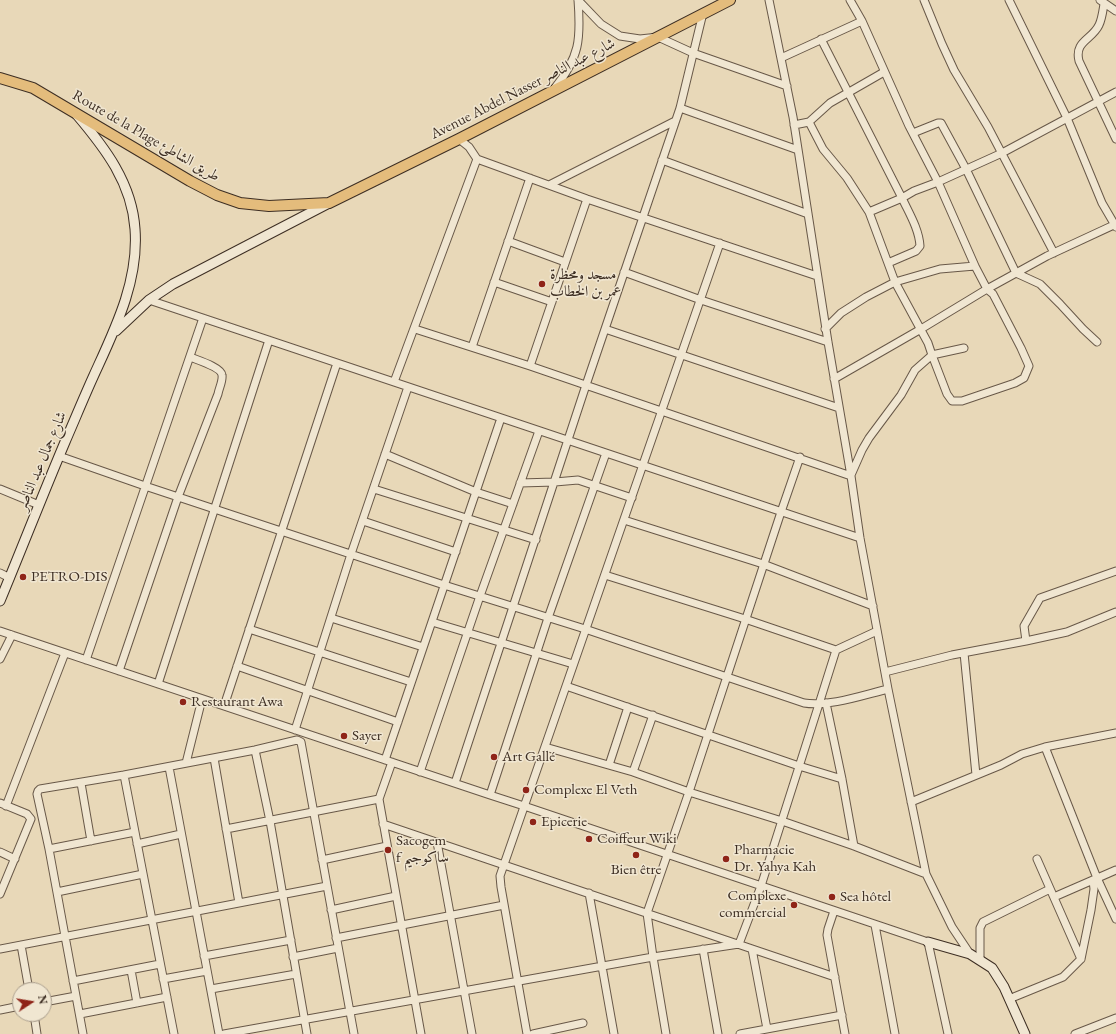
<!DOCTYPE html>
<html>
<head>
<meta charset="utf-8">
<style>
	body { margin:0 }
	#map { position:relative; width:1116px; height:1034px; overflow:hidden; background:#e8d8b8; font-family:"EB Garamond",serif }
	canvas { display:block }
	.north { position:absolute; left:12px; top:982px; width:40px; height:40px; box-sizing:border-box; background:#f0e6d1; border:1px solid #a89c8b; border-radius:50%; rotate:78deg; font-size:11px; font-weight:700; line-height:16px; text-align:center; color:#3d2e23 }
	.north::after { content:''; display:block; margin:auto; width:14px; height:18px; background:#8f2418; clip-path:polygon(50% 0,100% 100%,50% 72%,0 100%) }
</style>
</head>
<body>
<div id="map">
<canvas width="1116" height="1034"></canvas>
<div class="north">N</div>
</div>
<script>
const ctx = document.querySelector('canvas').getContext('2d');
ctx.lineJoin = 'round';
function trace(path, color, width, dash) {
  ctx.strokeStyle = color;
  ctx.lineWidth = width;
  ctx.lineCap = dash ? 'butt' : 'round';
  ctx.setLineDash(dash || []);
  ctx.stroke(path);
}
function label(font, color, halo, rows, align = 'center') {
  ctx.font = font + ' "EB Garamond",Amiri,serif';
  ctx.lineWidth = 3;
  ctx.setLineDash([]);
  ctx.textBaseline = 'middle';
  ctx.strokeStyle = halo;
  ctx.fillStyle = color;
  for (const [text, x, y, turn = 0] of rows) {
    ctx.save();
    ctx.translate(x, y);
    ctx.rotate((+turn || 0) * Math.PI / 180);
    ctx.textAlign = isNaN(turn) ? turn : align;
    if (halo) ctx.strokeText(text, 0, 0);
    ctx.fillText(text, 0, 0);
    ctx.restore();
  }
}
const street = new Path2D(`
	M578,0L601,24L620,36L640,39L658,37L693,53L787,86
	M769,0L793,117L828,342L851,476L860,538L888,689L926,874L952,927L970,954
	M850,0L862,21L909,126L938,182L975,266L987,289L993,294L1021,348L1029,366L1024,378L1015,383L962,401H952L947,394L932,355L964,348
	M924,0L942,44L954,70L988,127L1054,253
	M1009,0L1067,118L1102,203L1116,227
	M1100,0L1116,11
	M1104,4C1103,10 1102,19 1099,25C1092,40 1074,41 1079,61L1116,139
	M821,39L902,198C909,213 919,229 920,246L916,251L888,263
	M781,58L862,21
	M554,89C580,57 581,39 578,0
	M680,108L798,150
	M809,122L830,103L884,72
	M794,125L809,122L823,149L847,178L869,212
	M913,133L938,123H941L966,169L1016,273L1040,284L1060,304L1083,329L1097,342
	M459,139L469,147L477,159L587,199L817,276
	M662,160L808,214
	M549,185L675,121
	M508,241L565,262
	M624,272L701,300L828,342
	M494,282L552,302
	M149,300L860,538
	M415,329L530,366L851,476
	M605,329L839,408
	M825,329L841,313L866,297L895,282L869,212L902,198L914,191L938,182L1002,153L1116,92
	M472,347L530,178
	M530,366L587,199
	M834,379L921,329L987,289L1047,256L1116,224
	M394,382L477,159
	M385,454L476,492L513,504
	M59,456L145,486L444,585L585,629L804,703C829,707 863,695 888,689
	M851,475L862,450L869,438L901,395L915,370L932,355L928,343L895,282L940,269L975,266
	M520,483L555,482L578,480L632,498
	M0,489L39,505
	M374,489L536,540
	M624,520L763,564L873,606
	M363,521L456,552
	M0,573L10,578
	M605,575L745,619L836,650L877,631
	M331,618L423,647
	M432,622L573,664
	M249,629L411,682
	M0,631L490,795L524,806L928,942L948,1034
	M1026,641L1024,626L1040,598L1116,571
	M964,653L976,775
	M0,659L12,635
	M86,660L203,318
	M237,666L398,722
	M119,671L178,497L218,394C219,388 223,381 222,375C221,367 197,360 190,357
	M885,672L952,655L1026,641L1067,632L1116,612
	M158,684L269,340
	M566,686L799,766L842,779
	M826,703L842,779L854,846
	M224,706L337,363
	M295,730L351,554L408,387
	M545,747L633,772L689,792L782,821L854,846L926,874
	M1045,747L1097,878L1116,919
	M255,750L270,821L307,1034
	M214,758L239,903
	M385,760L501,418
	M392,762L379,799L421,1034
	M186,763L202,699
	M609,765L628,707
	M169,767L219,1034
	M420,772L480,596L539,431
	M633,772L653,715
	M124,775L174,1034
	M81,783L91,841
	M455,783L586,385L680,108L703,13
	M490,795L548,618L606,453
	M911,802L1001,765L1022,754L1045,747L1116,733
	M0,803L27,814L31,819L0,894
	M6,806L65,653
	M383,824L835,977
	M226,829L379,799
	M437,842L472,1034
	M137,844L181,834
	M49,849L135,832
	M0,852L15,859
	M1037,859L1081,959
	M322,860L387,846
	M57,892L143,874
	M589,893L614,1034
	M1054,897L1116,870
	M331,910L396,896
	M834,911L828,929L827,935L845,1034
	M875,925L895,1034
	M336,938L504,905
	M21,945L29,990
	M0,949L327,886
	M703,949L718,1034
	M752,949L767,1029
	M204,956L291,940
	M293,957L338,948
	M980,959V928L983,922L1050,889
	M131,970L137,1003
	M163,979L207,971
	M73,981L160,964
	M211,989L296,974
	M1009,999L1063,977L1081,959L1091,910L1094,889L1093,880
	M44,1002L76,996
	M0,1010L20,1006
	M34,1014L37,1034
	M80,1014L167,997
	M83,1034L49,849L37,794L38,791L40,789L124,775L255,750L297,740L301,742L354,1034
	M224,1034L653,957L739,944L761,886L819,704L836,650
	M527,1034L501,887L500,876L720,243
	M533,1034L583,1023
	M666,1034L653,957L647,913L689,792L781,512L800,457
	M740,1034L842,1015
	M1075,1034L1116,1018`);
const secondary = new Path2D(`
	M116,331L149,300L173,284L329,203
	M0,601C22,548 43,494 65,442C75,419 84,397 94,375C115,329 139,281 135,229C132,183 105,148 77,115
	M928,942L970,954L992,968L1004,987L1025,1034`);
const primary = new Path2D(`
	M0,78L33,88L190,181L217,195L240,203L269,206L329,203L459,139L730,0`);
trace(street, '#685848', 9);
trace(secondary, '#3d2e23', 11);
trace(primary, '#3d2e23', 12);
trace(street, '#f0e6d1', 7);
trace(secondary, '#f0e6d1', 9);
trace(primary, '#e4bc7c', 10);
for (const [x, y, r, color] of [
	[542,284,4,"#8f2418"],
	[23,577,4,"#8f2418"],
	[183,702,4,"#8f2418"],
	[344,736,4,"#8f2418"],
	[494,757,4,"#8f2418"],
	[526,790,4,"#8f2418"],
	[533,822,4,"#8f2418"],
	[589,839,4,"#8f2418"],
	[388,850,4,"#8f2418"],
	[636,855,4,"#8f2418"],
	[726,859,4,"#8f2418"],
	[832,897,4,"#8f2418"],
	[794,905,4,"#8f2418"]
]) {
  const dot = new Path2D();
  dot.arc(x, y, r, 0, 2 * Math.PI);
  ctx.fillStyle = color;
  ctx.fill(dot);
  trace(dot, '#f0e6d1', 1.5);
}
label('15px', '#3d2e23', '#f0e6d1', [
	["Avenue Abdel Nasser شارع عبد الناصر",523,89,-27],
	["Route de la Plage طريق الشاطئ",146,136,30],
	["شارع جمال عبد الناصر",42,461,-67]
]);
label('15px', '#3d2e23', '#f0e6d1', [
	["مسجد ومحظرة",550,275],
	["عمر بن الخطاب",550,292],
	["PETRO-DIS",31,577],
	["Restaurant Awa",191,702],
	["Sayer",352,736],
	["Art Gallé",502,757],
	["Complexe El Veth",534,790],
	["Epicerie",541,822],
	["Coiffeur Wiki",597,839],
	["Sacogem",396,841],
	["f ساكوجيم",396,858],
	["Pharmacie",734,850],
	["Dr. Yahya Kah",734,867],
	["Bien être",636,870,"center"],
	["Complexe",786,896,"right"],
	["commercial",786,913,"right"],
	["Sea hôtel",840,897]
], 'left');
</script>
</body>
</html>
